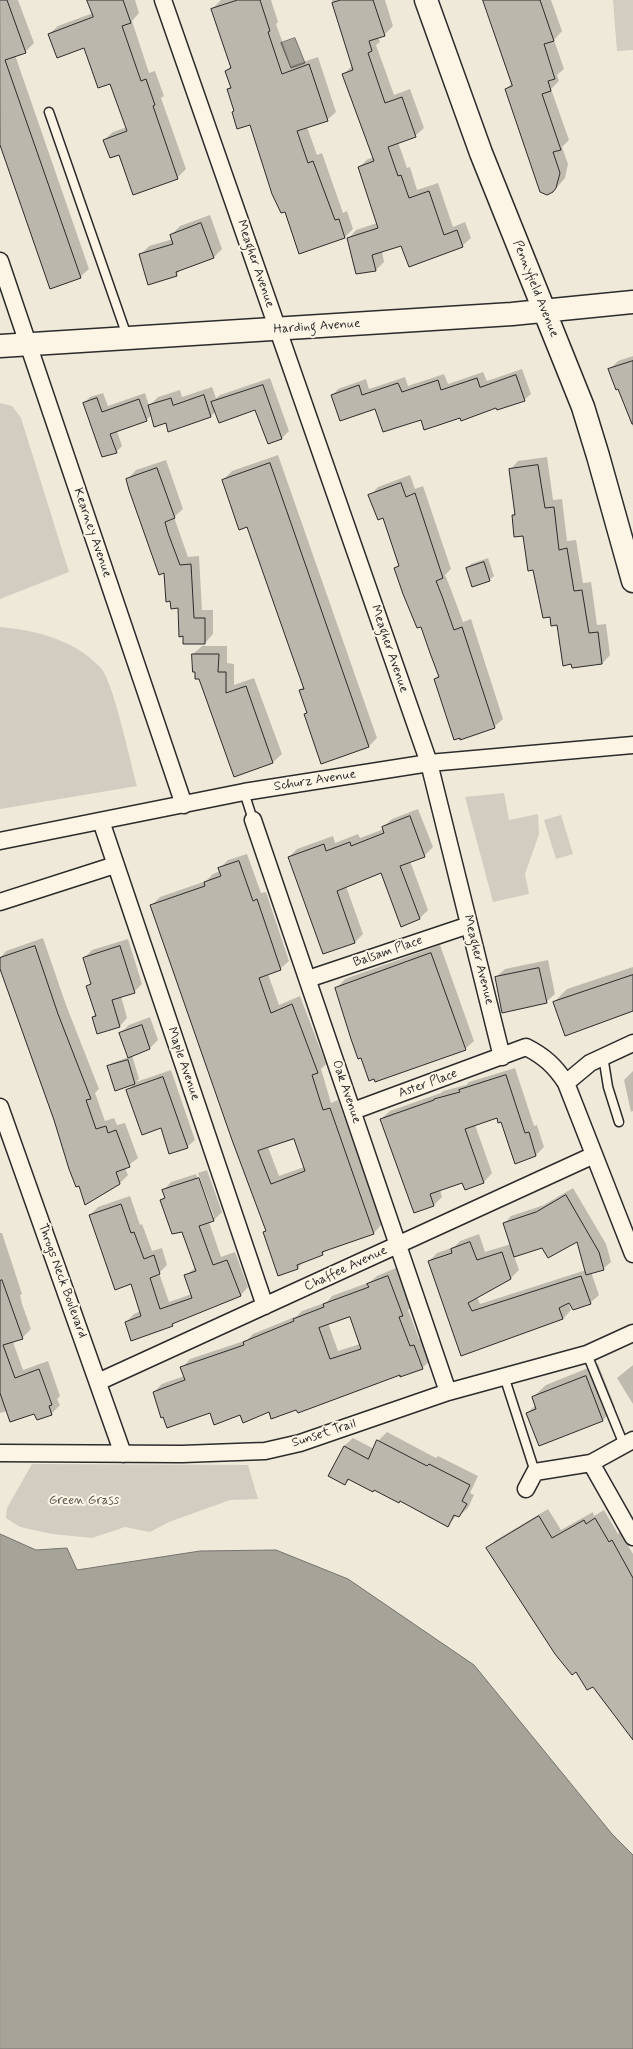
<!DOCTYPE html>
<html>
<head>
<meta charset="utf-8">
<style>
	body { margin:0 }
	canvas { display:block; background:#efe9da }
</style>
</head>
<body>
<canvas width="633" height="2049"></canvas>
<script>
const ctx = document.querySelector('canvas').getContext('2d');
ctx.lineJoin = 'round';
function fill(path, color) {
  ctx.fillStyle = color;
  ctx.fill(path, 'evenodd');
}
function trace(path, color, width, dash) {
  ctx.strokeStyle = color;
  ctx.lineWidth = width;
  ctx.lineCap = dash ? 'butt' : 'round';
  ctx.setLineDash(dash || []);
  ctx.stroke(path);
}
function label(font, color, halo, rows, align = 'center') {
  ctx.font = font + ' Mynerve,sans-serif';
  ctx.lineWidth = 4;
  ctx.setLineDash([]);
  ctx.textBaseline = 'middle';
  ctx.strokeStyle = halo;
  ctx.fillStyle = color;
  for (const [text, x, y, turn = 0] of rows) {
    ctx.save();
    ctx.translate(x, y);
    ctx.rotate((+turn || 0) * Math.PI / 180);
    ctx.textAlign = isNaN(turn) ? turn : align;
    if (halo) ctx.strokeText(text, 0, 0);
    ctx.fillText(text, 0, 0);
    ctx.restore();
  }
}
fill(new Path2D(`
	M613,0H633V50L617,51Z
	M0,403L12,406L21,418L69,572L0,599Z
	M0,627C36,630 74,640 100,667C113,679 131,765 137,786L0,809Z
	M504,793L509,820L538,814L539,834L525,874L529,894L493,902L465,797Z
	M561,815L573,854L556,859L544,820Z
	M32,1464L248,1465L258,1499L230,1500L169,1522L150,1532L125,1527L92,1538L52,1534L20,1527L6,1518L7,1508Z`), '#d2cdc0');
const water = new Path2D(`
	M295,38L305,63L291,68L281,43Z
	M0,1534L36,1550L67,1548L77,1570L200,1551L276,1550L348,1579L474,1665L612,1834L633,1855V2049H0Z`);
fill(water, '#a6a399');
trace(water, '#75736d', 1);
fill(new Path2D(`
	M0,0H18L34,43L25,52L15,55L89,269L80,277L0,143Z
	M88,0H135L139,13L132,21L149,73L155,71L164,96L161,98L186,169L177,178L104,140L113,132L127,127L111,83L85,46L49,34L58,26L93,13Z
	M221,0H271L278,22L276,24L291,66L318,57L336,112L327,120L307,127L317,155L322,153L343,213L347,211L353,229L345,237L286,211L250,123L238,128L228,89L231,86L226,71L231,66L212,9Z
	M332,0H385L393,26L384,35L378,37L380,42L376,45L394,95L410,89L424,128L415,136L398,142L407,168L410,167L417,190L438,183L453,227L465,222L471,238L462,246L402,245L382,251L384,262L376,270L357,273L348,239L356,230L377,223L359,167L368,159L374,157L344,74L353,65Z
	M484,0H551L562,31L554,40L564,69L557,75L559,81L551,89L569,140L562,147L568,164L565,178L553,192L506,89L512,83Z
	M210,215L222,249L213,258L181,269L176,275L140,255L149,246L173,239L171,235L180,226Z
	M633,356V427L619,388L609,370L618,361Z
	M522,369L531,394L524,400L460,417L421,419L332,396L338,389L366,379L369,389L405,377L408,386L444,374L448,384L483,372L487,381Z
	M270,378L289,431L282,438L268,443L256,409L216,411L211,416L169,430L166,422L152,415L146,420L117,431L122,446L116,452L84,403L90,397L103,393L108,406L145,393L149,406L158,397L180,390L182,397L212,387L216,398L220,395Z
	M278,455L377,738L369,746L305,714L308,711L300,690L304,686L248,526L223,480L232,471Z
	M547,457L553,500L562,499L567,541L576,540L583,583L591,582L597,625L606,624L610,655L602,664L550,616L524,535L513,515L516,512L510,470L518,461Z
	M166,460L183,509L174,517L188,557L199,556L202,610H213V634L205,643L179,607L128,479L136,470Z
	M410,475L415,489L423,486L451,569L445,575L450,587L463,622L471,619L503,719L494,727L435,679L439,675L421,625L396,568L400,564L383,517L370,496L378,487Z
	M488,558L494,576L489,580L467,568L471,564Z
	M202,646H227V663L234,664V685L254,678L282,754L273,762L234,776L193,654Z
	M418,809L433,847L424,856L410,861L428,910L419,919L381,872L346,886L363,934L354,943L289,857L297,849L333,836L335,843L358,834L360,838L384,829L383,827L392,819Z
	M247,854L261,893L266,892L289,961L280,969L268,974L279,1005L300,996L326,1064L321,1069L331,1103L338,1100L382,1224L374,1233L328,1249L322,1254L304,1261L298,1268L264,1232L267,1230L152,905L160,897L206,881L213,874L220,871L219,869L228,860ZM294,1138L304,1167L279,1176L268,1147Z
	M43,938L66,1005L99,1089L95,1093L105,1121L114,1118L117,1125L125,1123L138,1158L125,1168L128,1175L119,1184L77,1186L0,967V958L6,951Z
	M128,939L142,984L134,992L121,996L127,1018L120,1026L93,1017L96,1013L88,986L92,982L84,958L92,950Z
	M440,945L474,1041L465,1049L337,988L345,979Z
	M548,960L555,994L546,1002L496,977L505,969Z
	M633,967V1011L566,1035L554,1002L567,989Z
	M150,1017L158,1040L150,1048L132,1055L139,1079L136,1082L171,1070L195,1140L187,1147L162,1127L128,1090L134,1084L108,1067L112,1063L129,1057L120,1033L129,1025Z
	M515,1068L534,1126L537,1125L544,1147L536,1155L497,1117L475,1125L492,1173L484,1182L466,1189L463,1181L440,1190L442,1197L434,1205L381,1119L390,1111L441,1093L443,1091L466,1085L469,1082Z
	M633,1071V1111L631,1112L624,1080Z
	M207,1170L222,1212L214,1220L209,1222L221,1257L235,1252L248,1287L240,1296L176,1321L172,1325L126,1322L134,1314L141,1311L132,1283L90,1215L98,1207L130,1196L140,1225L142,1224L152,1251L162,1248L167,1265L159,1273L169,1302L192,1294L185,1276L196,1267L183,1231L161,1200L165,1197L163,1191L171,1182L196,1174L212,1217H214L198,1173Z
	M573,1188L606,1244L611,1262L603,1269L591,1272L599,1295L590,1303L568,1302L571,1310L563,1319L462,1354L429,1261L437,1253L454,1247L460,1241L479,1234L485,1252L511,1244L504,1224L511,1216L544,1205ZM578,1241L586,1270L480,1304L477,1297L511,1278L519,1270L514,1256L543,1247Z
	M0,1233H2L22,1294L20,1295L22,1304L31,1329L22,1338L13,1342L23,1370L48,1361L60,1396L57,1399L60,1405L51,1414L7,1411L0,1413Z
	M396,1268L411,1307L408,1310L419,1339L422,1337L431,1360L422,1368L297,1408L241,1414L210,1411L154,1392L162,1384L184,1376L182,1368L190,1359L247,1340L253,1334L297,1316L302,1311L327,1302L332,1296L370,1282L377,1276ZM351,1316L360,1344L338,1351L328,1323Z
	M598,1364L615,1407L603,1420L539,1444L527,1413L536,1405L533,1397L546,1385Z
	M633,1365V1404L617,1378Z
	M387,1432L436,1458L438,1456L478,1476L470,1493L474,1495L468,1508L459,1516L457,1515L447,1526L400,1500L399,1502L350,1479L345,1484L344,1446L353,1438L374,1449L378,1441Z
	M548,1509L561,1530L593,1512L594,1516L604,1510L618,1534L620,1532L633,1554V1733L593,1685L576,1671L487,1549L496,1540Z`), '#0003');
const building = new Path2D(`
	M0,0H7L26,53L5,60L81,278L50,289L0,145Z
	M87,0H123L131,23L122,26L141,81L146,79L155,105L153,106L178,179L133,195L119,155L110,158L103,140L127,131L110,84L98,88L84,48L57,58L48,34L93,17Z
	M238,0H260L270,31L268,32L282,74L309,64L328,121L297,131L308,163L313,161L335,220L339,219L345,238L299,254L285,212L281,213L272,194L250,125L237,129L232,112L234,111L227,89L231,88L225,71L231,68L211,9Z
	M341,0H373L385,36L369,41L372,51L368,53L385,103L402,97L416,137L388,147L398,176L401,175L409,198L429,191L444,235L457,230L463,247L409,267L401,246L372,255L376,271L356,274L347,238L378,228L358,167L374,161L342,74L353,70L332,3Z
	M483,0H540L554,41L544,44L555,79L548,81L551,91L542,94L561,150L553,152L560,173L556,188L553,192L547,195L540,192L505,89L512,86Z
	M201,223L214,258L176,272L177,276L148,285L139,254L173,244L170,235Z
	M633,361V424H632L618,389L616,390L608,369Z
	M516,375L525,401L497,410L496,408L461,421L460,418L424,430L421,420L383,432L375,409L340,421L331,395L359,385L362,395L398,383L402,392L438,380L441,390L477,378L480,387Z
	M263,385L282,439L268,444L255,410L219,423L211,402Z
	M204,395L211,417L168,432L166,423L154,427L148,405L171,398L173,405Z
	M97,398L102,412L139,399L147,421L110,434L117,453L102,457L83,403Z
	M270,463L369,747L321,764L304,714L307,713L299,690L304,689L293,658L247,527L239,530L222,480Z
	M538,465L545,508L554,507L559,550L567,548L574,591L582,590L589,633L598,632L602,664L572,668L571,664L563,666L557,625L551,626L550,617L543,618L533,570L528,571L523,536L514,537L512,515H515L509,469Z
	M157,468L175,518L165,522L168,533L180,565L191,564L194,618H205V644H183V636L179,637L178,608L171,609L170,601L166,602L164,573L159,575L129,490L126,479Z
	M401,483L406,497L415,493L443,578L436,581L442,596L454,630L462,627L495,728L460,740V738L454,740L434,679L439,677L430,653L421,627L417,628L403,594L394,568L399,566L383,518L378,520L368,495Z
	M484,562L490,581L472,587L466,568Z
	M192,654H219L218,672H226V693L246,686L273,763L234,777L199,679H195V672H193Z
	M410,816L425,857L400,866L420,919L401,927L381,873L337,891L355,943L323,954L288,857L324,844L326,851L350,842L351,846L384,833L382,827Z
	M239,861L253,901L257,899L281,970L259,978L271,1013L292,1004L318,1073L312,1075L323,1110L330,1108L374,1234L322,1252L323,1255L297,1265L298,1269L278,1276L263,1232L266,1231L232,1140L150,905L205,886L204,882L221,876L218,868ZM294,1139L305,1171L271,1184L258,1151Z
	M35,946L58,1014L91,1099L86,1100L96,1129L106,1126L108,1133L116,1130L130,1167L116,1172L120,1184L85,1205L79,1186L76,1187L69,1169L54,1120L0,969V958Z
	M120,946L135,993L112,1000L120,1027L97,1034L92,1017L96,1016L86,986L91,984L83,958Z
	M431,953L466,1050L375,1082L374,1079L369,1081L361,1058L358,1059L351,1039L335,988Z
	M539,968L547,1003L502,1013L495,977Z
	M633,975V1011L565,1036L553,1002Z
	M142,1025L150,1049L128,1058L119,1033Z
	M128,1060L135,1084L115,1091L107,1066Z
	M506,1075L525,1133L529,1132L536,1156L515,1164L501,1122L498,1123L497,1118L465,1129L484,1183L465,1190L462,1183L430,1194L434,1206L414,1213L380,1119L434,1100V1099L460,1092L459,1090Z
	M163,1077L188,1148L169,1154L161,1128L142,1135L126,1090Z
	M199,1178L214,1221L199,1226L213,1265L227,1260L241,1296L172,1324L173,1326L131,1341L125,1322L141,1316L131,1284L115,1290L89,1215L121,1204L131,1233L134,1232L144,1259L154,1255L160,1274L150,1278L160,1309L192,1298L184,1275L196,1271L182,1232L172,1234L160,1200L165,1198L162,1190Z
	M566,1195L599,1252L604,1270L586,1275L577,1242L548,1258L542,1248L514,1257L503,1223L536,1212Z
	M470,1242L477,1260L502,1252L511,1279L468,1303L472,1311L581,1276L591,1304L573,1310L569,1303L559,1308L563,1319L461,1356L428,1261L452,1253L451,1249Z
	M388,1276L403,1316L399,1317L410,1346L414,1345L423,1369L400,1377V1375L298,1413L296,1410L271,1419L269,1412L243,1423L240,1415L214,1425L210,1413L167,1428L163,1417L161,1418L153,1392L185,1380L180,1367L244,1345L243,1342L294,1321L293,1319L324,1307L323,1304L369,1287L367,1284ZM350,1317L361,1349L330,1359L319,1328Z
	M2,1280L23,1339L3,1345L15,1378L39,1369L52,1405L49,1406L52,1415L37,1420L34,1414L10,1422L0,1393V1281Z
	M586,1376L603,1421L539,1446L526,1413L536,1409L532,1397Z
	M377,1440L427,1466L429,1464L470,1485L462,1501L467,1504L459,1517L454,1515L448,1527L400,1501L399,1503L374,1490L373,1492L348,1479L345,1485L328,1476L344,1446L368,1459Z
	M539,1516L552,1538L584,1520L586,1524L595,1518L609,1542L612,1540L633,1578V1740L593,1687L587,1690L576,1672L572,1675L555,1654L486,1548Z`);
fill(building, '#bcb7ac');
trace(building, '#2b2b2b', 1);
const lane = new Path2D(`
	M49,112L127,336
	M244,792L253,820
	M603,1056L608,1087L619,1122
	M587,1354L624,1445
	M504,1376L535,1472`);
const street = new Path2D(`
	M163,0L429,763L502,1057
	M0,261L184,805
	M253,820L448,1392
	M101,821L265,1306
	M0,841L244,792L429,763L633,745
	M0,902L115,865
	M308,979L469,925
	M566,1083L590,1063L633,1043
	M0,1107L123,1454
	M353,1111L526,1047C544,1056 555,1066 566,1083L633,1254
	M98,1382L594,1155
	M0,1453L182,1454L265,1451L300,1443L448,1392L587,1354L633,1333
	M591,1463L633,1537
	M526,1489L535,1472L591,1463L633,1440`);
const secondary = new Path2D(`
	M426,0L481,153L583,407L598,456L633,581
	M0,346L512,314L633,302`);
trace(lane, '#2b2b2b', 11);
trace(street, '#2b2b2b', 19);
trace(secondary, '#2b2b2b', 25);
trace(lane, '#fcf5e5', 8);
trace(street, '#fcf5e5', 16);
trace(secondary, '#fcf5e5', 22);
label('13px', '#2b2b2b', '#fcf5e5', [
	["Meagher Avenue",255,264,71],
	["Pennyfield Avenue",535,289,68],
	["Harding Avenue",317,327,-4],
	["Kearney Avenue",92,533,71],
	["Meagher Avenue",389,649,71],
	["Schurz Avenue",315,781,-9],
	["Balsam Place",388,952,-19],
	["Meagher Avenue",478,960,76],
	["Maple Avenue",183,1064,71],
	["Aster Place",428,1084,-20],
	["Oak Avenue",346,1092,71],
	["Chaffee Avenue",346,1269,-25],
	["Throgs Neck Boulevard",62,1281,70],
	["Sunset Trail",324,1434,-18]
]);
label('13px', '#555450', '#fcf5e5', [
	["Green Grass",84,1501]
]);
</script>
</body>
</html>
